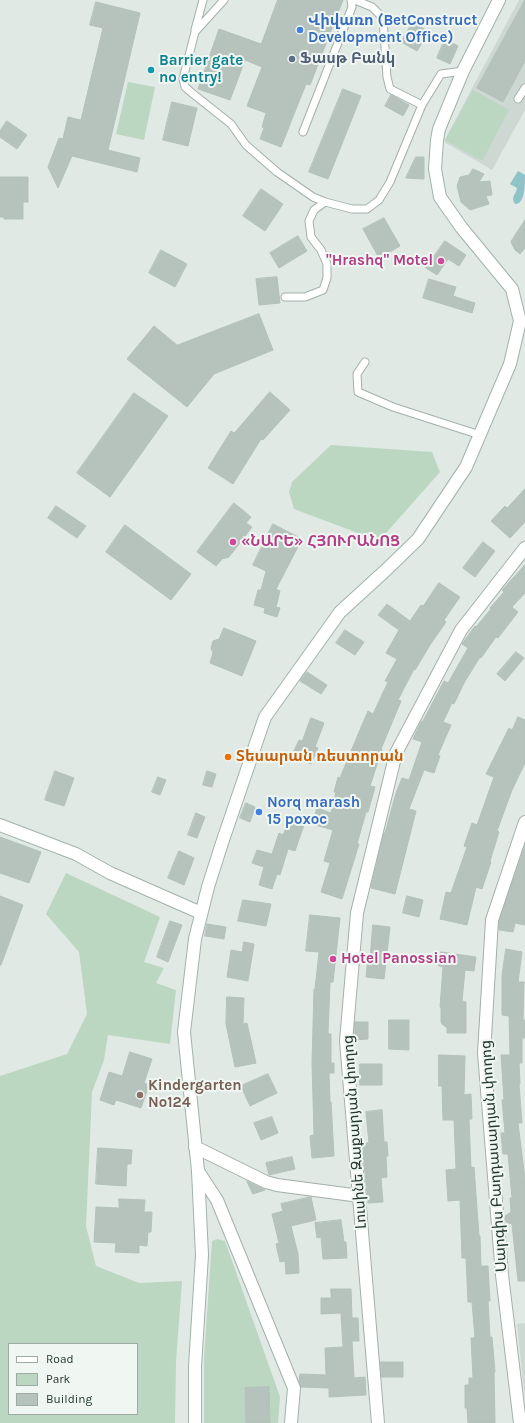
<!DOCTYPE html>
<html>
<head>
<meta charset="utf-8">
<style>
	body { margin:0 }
	#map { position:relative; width:525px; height:1423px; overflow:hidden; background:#e0e9e4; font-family:Karla,sans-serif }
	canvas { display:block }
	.legend { position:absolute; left:8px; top:1343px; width:130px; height:72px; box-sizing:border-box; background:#f0f6f2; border:1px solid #9eaaa4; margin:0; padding:5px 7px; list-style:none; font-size:12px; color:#233730 }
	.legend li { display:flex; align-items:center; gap:8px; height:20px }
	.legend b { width:20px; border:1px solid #9eaaa4 }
</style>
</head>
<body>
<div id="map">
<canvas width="525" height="1423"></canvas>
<ul class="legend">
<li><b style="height:5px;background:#fff"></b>Road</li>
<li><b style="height:11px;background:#bbd7c1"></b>Park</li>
<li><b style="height:11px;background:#b6c3bd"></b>Building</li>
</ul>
</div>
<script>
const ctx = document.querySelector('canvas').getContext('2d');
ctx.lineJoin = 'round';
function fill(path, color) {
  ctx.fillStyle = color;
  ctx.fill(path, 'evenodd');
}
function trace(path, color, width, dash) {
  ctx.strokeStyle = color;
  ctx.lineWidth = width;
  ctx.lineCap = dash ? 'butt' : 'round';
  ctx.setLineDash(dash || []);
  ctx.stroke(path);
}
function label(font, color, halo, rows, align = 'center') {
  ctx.font = font + ' Karla,"Noto Sans Armenian",sans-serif';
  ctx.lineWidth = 4;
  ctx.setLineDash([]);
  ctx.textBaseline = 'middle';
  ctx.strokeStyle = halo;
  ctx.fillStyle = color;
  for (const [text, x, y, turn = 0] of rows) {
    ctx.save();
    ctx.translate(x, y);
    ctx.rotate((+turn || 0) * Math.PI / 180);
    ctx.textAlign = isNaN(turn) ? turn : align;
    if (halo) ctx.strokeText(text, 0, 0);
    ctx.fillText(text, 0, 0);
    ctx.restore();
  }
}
fill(new Path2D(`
	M519,0H525V110L492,170L446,143L444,141Z
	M525,1323V1400L517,1324Z`), '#ced8d3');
fill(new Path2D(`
	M128,82L155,87L144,140L116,134Z
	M473,90L509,110L482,161L445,140Z
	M331,445L432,452L440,472L379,541L294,509L289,492L292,482Z
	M66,873L160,917L144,962L164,968L156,983L176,990L170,1044L108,1035L104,1060L92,1092L86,1226L96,1266L139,1283L182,1281L176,1362L175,1423H0V1076L67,1054L87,1014L79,952L46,914ZM9,1344H137V1414H9Z
	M217,1239L225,1241L280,1397L278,1423H204V1358L212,1241Z`), '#bbd7c1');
fill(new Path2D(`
	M518,171L525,175C525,185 525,204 515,204C510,197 516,195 517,188L510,184Z`), '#8ec3c7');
const building = new Path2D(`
	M278,0H343L310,85L306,84L281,147L260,139L264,128L262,127L266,113L247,106L262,67L245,60L230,100L198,89L219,29L261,44Z
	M525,0V61L503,102L477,88Z
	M96,2L140,13L108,150L140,158L137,172L72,156L58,188L48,167L59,138L63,139L68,117L81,120L103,28L90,25Z
	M413,22L429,32L417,51L401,42Z
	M445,39L458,46L450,64L437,58Z
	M343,89L361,96L328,179L309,172Z
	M391,95L409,105L403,116L385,106Z
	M172,102L197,108L188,146L163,140Z
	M7,121L27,135L17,149L0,137V131Z
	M416,157H424V179L406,178Z
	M473,169L484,174L479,182L490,181L492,195L486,196L489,204L470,210L461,202L457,186L460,177L469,175Z
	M0,177H28V202H23V219H4V217H0Z
	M261,189L283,204L265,231L243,216Z
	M384,218L400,246L379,258L363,229Z
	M525,220V248L520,254L515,250L511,242Z
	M298,236L307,251L279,268L270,253Z
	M445,241L466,255L459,266L448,259L437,275L426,268Z
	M161,250L187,264L175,287L149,273Z
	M277,277L280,303L259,305L256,279Z
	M429,279L456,287L453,296L475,303L472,313L423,298Z
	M259,314L273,350L214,374L187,407L127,359L154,326L177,345Z
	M270,392L290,410L263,440L261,439L233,484L208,468L231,431L234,433Z
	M134,393L168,416L110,497L77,473Z
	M525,489V522L510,538L491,521L505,506L507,508Z
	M234,503L251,517L246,523L252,527L229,557L222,559L216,566L197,552Z
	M56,506L86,526L77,538L48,518Z
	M273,524L302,539L276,589L280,591L276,607L280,608L277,617L264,613L265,608L254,605L258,590H261L266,571L253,565Z
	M125,525L191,574L171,600L106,552Z
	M483,542L495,551L475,577L463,568Z
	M525,565V593L512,607L518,612L498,638L496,637L481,658L480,657L464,683L454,704L452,703L443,722L451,725L438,755L440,756L434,773L424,770L409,809L416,811L395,894L371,888L384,833H385L396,793L402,778L409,780L422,742L413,739L419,726L422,721H423L444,681L448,683L468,648L462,644L475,626L476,627L491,609L490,608L504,592L502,590L504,588Z
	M439,583L460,597L444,620L446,622L430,645L415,670L414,669L398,700L401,701L381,749H382L370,786L375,787L368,812H366L357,844H359L342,899L321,892L330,863L324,861L333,830L312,824L317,808L331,813L336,792H334L338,777L340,778L351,751L368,711L373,714L388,682L385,681L397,659L386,653L399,630L378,615L387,604L410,621L421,605L423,606Z
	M224,628L256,641L242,676L210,663L213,653L211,648L213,641L219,639Z
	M345,630L364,642L355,655L336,643Z
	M516,652L524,658L505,681L497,674Z
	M307,672L327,685L321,694L300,681Z
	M518,717L525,720V763L512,790L497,831L499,832L490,861L491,862L482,889L476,887L467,925L440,919L446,892L451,893L467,847L464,846L472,823L477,825L494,777L486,774L509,728L512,730Z
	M311,718L324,723L315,747L318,748L311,764L292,755L299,740L302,741Z
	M55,771L74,778L64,806L45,800Z
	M207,771L216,774L212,787L203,785Z
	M158,777L166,780L160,795L152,792Z
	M246,803L255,807L250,822L240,818Z
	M196,813L205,817L197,838L188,835Z
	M289,819L304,825L295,851L288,849L280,875L277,874L272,889L259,885L264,867L252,863L257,850L272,854L279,833L283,835Z
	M0,837L41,852L29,883L0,873Z
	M525,846V925L515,923L513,932L499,930V921Z
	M179,851L194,858L184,885L168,878Z
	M0,896L23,905L1,965H0Z
	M407,896L423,900L419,917L403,913Z
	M243,900L271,904L266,926L238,921Z
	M310,915L340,918L333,982H330L328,1034H331V1063H334V1073H329L330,1102H331L334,1156L312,1158L310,1136L314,1135L312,1063L314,989H315L319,952L306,951Z
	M170,921L182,925L168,962L157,957Z
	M207,924L226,927L224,939L205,936Z
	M373,925L390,927L384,979L366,977L368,957H370Z
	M244,942L254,944L248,981L227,977L231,950L242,952Z
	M506,949L522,952L518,982H524L523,1020H525V1038H522V1063H519L520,1084H519L522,1123H518L525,1179V1281H518L512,1224L506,1222L505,1216L511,1212L510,1198H512L508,1154H503L501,1133H505L502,1100H504L501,1055H510L509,1016L502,1015V976Z
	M441,952L476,957L474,971L465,970L462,1001L466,1002V1033H447V1028L442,1024L441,1022V1007H440L443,967L439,966Z
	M227,997L244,998L243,1024L247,1023L256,1063L235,1067L226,1024Z
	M389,1020H409V1050L389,1049Z
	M355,1022H368V1039L354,1040Z
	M130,1052L152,1059L144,1083L149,1085L141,1108L116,1100L114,1105L100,1100L109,1072L122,1076Z
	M439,1055L465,1056L464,1095L471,1094L472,1119H469L471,1168L474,1167L479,1236H480L481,1266H488L490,1301H488L490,1337H492L495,1372H494L495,1423H468L467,1408H465V1385H469V1378H473L471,1338H475L472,1302H468L466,1258H462L460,1200L448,1201L446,1170L456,1169L454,1120H443L442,1086H439Z
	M360,1064H382V1085H360Z
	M268,1074L277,1093L250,1106L241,1086Z
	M382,1110L384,1142H387L388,1156H386L387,1177L381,1178L383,1202L368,1203L362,1143H369L366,1112Z
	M272,1117L278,1133L261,1140L254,1123Z
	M98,1148L132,1150L131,1164H127L126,1186L96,1184Z
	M292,1157L295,1169L269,1175L266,1163Z
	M247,1181L265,1190L253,1194Z
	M311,1197L316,1220L291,1226L298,1254L299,1273L286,1274L285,1261L280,1262L276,1244L279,1243L272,1214L283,1211L281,1204Z
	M119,1199L145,1200L144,1212H152L151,1232H148L147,1246L139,1245V1253L115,1252L116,1243L94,1242L96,1207L119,1208Z
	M341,1220L344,1242H346L347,1258L323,1259L321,1237L317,1238L315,1223Z
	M331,1289H351L352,1318H358L359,1341H352L354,1378L365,1377L366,1395L329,1397V1388L301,1387L299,1381L300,1374L326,1375L325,1348L343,1347L341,1313L321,1314V1298H331Z
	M380,1362H403V1377H382Z
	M269,1387L270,1423H246L245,1388Z`);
fill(building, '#b6c3bd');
trace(building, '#b3c1bb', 1);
const lane = new Path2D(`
	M224,0L195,32L183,79L185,87L192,93L231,124L246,145L277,172L313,197L325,202L352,209H367L379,200L390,182L422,105L441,74L463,71
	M355,0L372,7L383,18L387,77L390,89L422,105
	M195,30L203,0
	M518,99L525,88
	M303,132L352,7L351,0
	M285,297H305L323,290L327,278V264L321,250L311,237L309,221L314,210L325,202
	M365,362L357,374L358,392L393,407L480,435`);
const street = new Path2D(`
	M195,1147L266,1182L277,1185L360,1196
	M198,1171L217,1200L294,1388L291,1423
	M378,1423L346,1041L357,913L396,753L461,630L525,548
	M520,1423L502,1275L484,1053L492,920L525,822`);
const secondary = new Path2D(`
	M0,825L76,854L110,873L201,913
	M195,1423V1366L202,1255L198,1171L184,1032L195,939L208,887L222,843L265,717L340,612L386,570L418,539L466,467L510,364L520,321L512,289L461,227L440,197L435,169L437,140L439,129L463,71L499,0`);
trace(lane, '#a4b0aa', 9);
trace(street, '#a4b0aa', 14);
trace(secondary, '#a1b3ab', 14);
trace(lane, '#fff', 7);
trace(street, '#fff', 12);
trace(secondary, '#fff', 12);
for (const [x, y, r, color] of [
	[300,30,4,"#3f7fe0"],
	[292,59,4,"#5c6f8a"],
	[151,70,4,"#0f9aa8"],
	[441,261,4,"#d1479c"],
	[233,542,4,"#d1479c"],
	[228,757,4,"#e8710a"],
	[259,812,4,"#3f7fe0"],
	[333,959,4,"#d1479c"],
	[140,1095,4,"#8d6e63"]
]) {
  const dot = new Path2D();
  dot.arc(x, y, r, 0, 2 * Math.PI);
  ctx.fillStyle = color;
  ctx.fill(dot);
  trace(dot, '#f0f6f2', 1.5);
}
label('bold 15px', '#366cbe', '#f0f6f2', [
	["Վիվառո (BetConstruct",308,21],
	["Development Office)",308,38],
	["Norq marash",267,803],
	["15 poxoc",267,820]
], 'left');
label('bold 15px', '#4e5e75', '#f0f6f2', [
	["Ֆասթ Բանկ",300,59]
], 'left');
label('bold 15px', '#0d838f', '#f0f6f2', [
	["Barrier gate",159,61],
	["no entry!",159,78]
], 'left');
label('bold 15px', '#b23c85', '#f0f6f2', [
	["\"Hrashq\" Motel",433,261,"right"],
	["«ՆԱՐԵ» ՀՅՈՒՐԱՆՈՑ",241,542],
	["Hotel Panossian",341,959]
], 'left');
label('bold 15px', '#c56008', '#f0f6f2', [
	["Տեսարան ռեստորան",236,757]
], 'left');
label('bold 15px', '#785e54', '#f0f6f2', [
	["Kindergarten",148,1086],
	["No124",148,1103]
], 'left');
label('15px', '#233730', '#f0f6f2', [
	["Լուսինե Զաքարյան փողոց",355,1132,-94],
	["Սարգիս Բաղդասարյան փողոց",494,1156,-94]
]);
</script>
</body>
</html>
